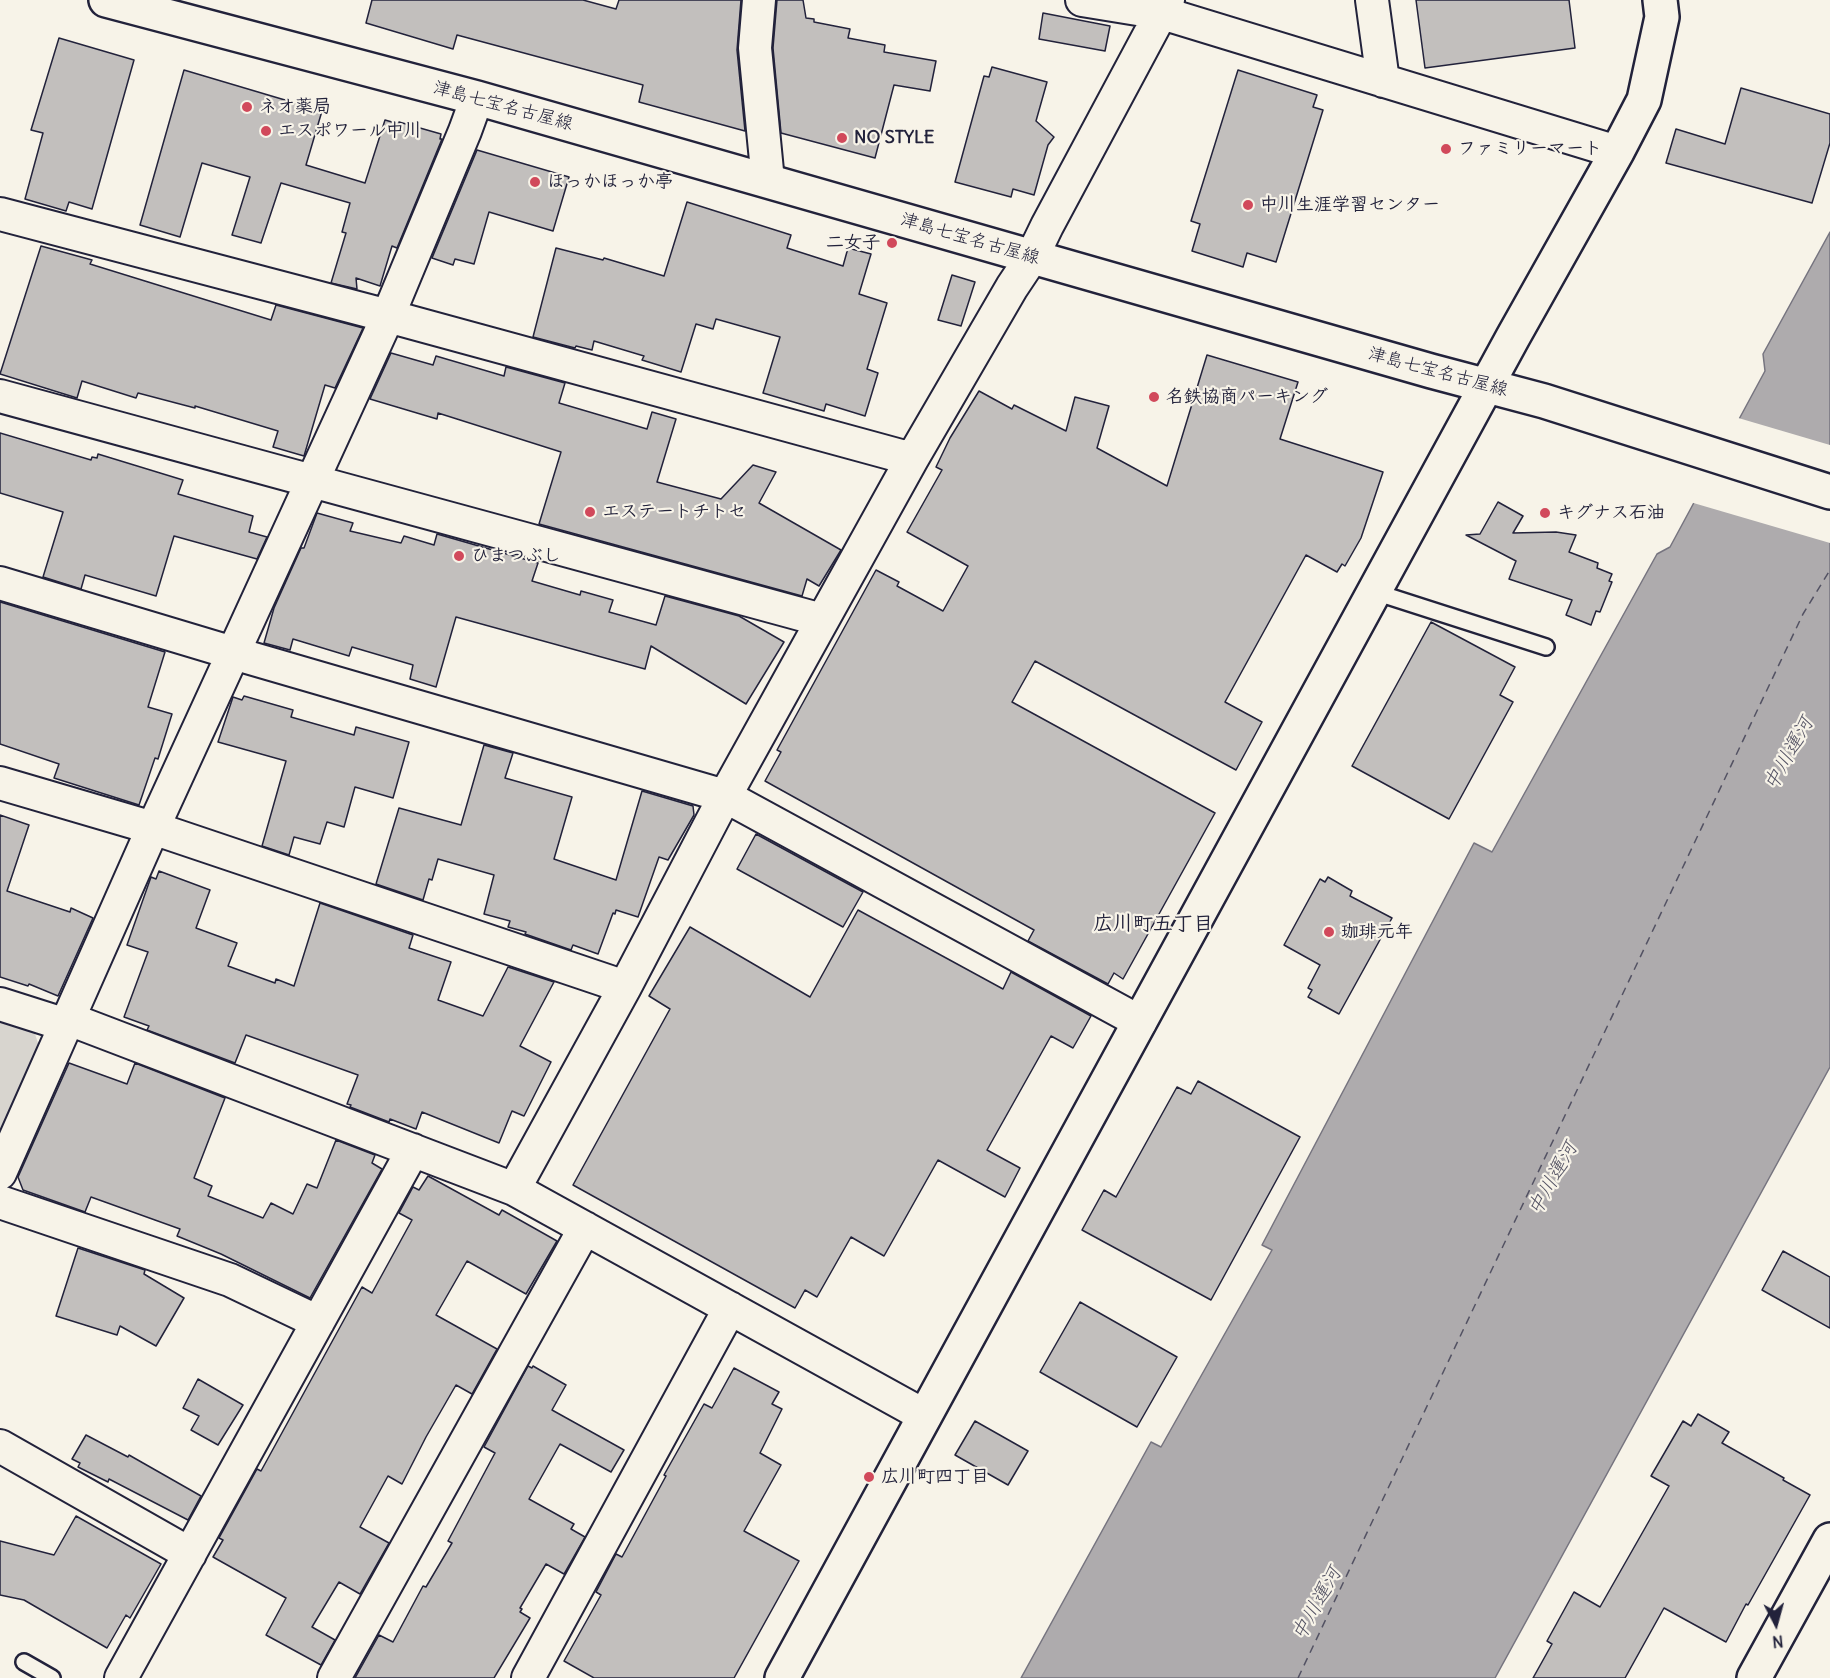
<!DOCTYPE html>
<html>
<head>
<meta charset="utf-8">
<style>
	body { margin:0 }
	#map { position:relative; width:1830px; height:1678px; overflow:hidden; background:#f7f3e8; font-family:Delius,sans-serif }
	canvas { display:block }
	.north { position:absolute; left:1746px; top:1594px; width:60px; height:60px; -webkit-text-stroke:4px #f7f3e8; paint-order:stroke; rotate:174deg; font-size:16px; font-weight:700; line-height:24px; text-align:center; color:#22223b }
	.north::after { content:''; display:block; margin:auto; width:21px; height:27px; background:#22223b; clip-path:polygon(50% 0,100% 100%,50% 72%,0 100%) }
</style>
</head>
<body>
<div id="map">
<canvas width="1830" height="1678"></canvas>
<div class="north">N</div>
</div>
<script>
const ctx = document.querySelector('canvas').getContext('2d');
ctx.lineJoin = 'round';
function fill(path, color) {
  ctx.fillStyle = color;
  ctx.fill(path, 'evenodd');
}
function trace(path, color, width, dash) {
  ctx.strokeStyle = color;
  ctx.lineWidth = width;
  ctx.lineCap = dash ? 'butt' : 'round';
  ctx.setLineDash(dash || []);
  ctx.stroke(path);
}
function label(font, color, halo, rows, align = 'center') {
  ctx.font = font + ' Delius,"Klee One",sans-serif';
  ctx.lineWidth = 4.5;
  ctx.setLineDash([]);
  ctx.textBaseline = 'middle';
  ctx.strokeStyle = halo;
  ctx.fillStyle = color;
  for (const [text, x, y, turn = 0] of rows) {
    ctx.save();
    ctx.translate(x, y);
    ctx.rotate((+turn || 0) * Math.PI / 180);
    ctx.textAlign = isNaN(turn) ? turn : align;
    if (halo) ctx.strokeText(text, 0, 0);
    ctx.fillText(text, 0, 0);
    ctx.restore();
  }
}
fill(new Path2D(`
	M0,1020L34,1031L39,1046L0,1138Z`), '#d8d5cf');
const water = new Path2D(`
	M1830,232V1067L1495,1678H1021L1151,1442L1161,1447L1272,1250L1262,1245L1474,843L1492,852L1657,554L1670,547L1765,371L1763,354Z`);
fill(water, '#aeabad');
trace(water, '#76747f', 1.5);
fill(new Path2D(`
	M1735,417L1830,445V543L1690,502Z`), '#f7f3e8');
trace(new Path2D(`
	M1298,1678L1803,614L1830,570`), '#535263', 1.5, [8, 6]);
const building = new Path2D(`
	M372,0H583L616,9L619,0H741L737,50L745,131L639,102L643,85L457,35L453,49L366,23Z
	M777,0H803L806,18L814,19V22L850,29L848,38L885,45L884,52L936,61L930,91L894,85L875,158L781,133L773,48Z
	M1416,0H1569L1575,48L1425,68Z
	M1043,13L1110,26L1105,51L1039,39Z
	M59,38L134,60L92,209L69,202L66,211L25,199L43,133L31,130Z
	M992,67L1047,82L1036,121L1054,137L1048,145L1034,195L1013,189L1011,197L955,182L984,76L989,77Z
	M184,70L322,111L306,165L365,183L385,120L399,124V122L441,134L440,139H442L397,248L392,246L380,286L356,278L357,289L331,283L346,233L342,232L350,203L281,183L261,243L232,235L250,177L202,163L180,237L140,225Z
	M1238,70L1317,95L1313,107L1323,110L1276,262L1247,253L1243,267L1192,251L1200,224L1191,221Z
	M1741,88L1830,114V143L1812,203L1666,163L1676,129L1725,144Z
	M477,150L569,177L553,231L489,212L474,264L455,259L453,265L432,258Z
	M687,202L791,235L787,248L843,266L848,248L871,254L859,294L887,303L867,369L878,373L865,416L826,404L824,411L763,393L780,337L716,319L713,329L696,324L681,372L642,360L644,356L594,341L592,350L576,346L575,348L533,337L556,248L603,260L604,258L664,276Z
	M41,246L92,260L90,264L271,320L276,305L363,328L335,388L325,385L304,456L273,447L278,431L195,406V408L138,393L136,398L82,381L77,398L0,374Z
	M952,275L975,282L961,326L938,320Z
	M391,353L433,365L436,356L504,376L506,367L565,383L559,403L647,429L652,412L676,419L657,482L721,499L753,465L776,472L759,503L841,550L819,586L807,579L802,596L539,524L561,452L438,413L437,419L370,399Z
	M1207,355L1298,382L1280,439L1383,472L1361,538L1345,566L1342,564L1337,572L1306,555L1225,702L1262,722L1236,770L1035,661L1012,702L1215,813L1123,979L1114,973L1108,984L1028,941L1034,930L765,781L781,752L777,750L876,570L899,582L897,586L943,611L968,566L907,532L942,470L936,467L950,438L979,391L1012,409L1014,405L1066,431L1075,397L1109,406L1097,448L1167,486Z
	M0,433L91,460L92,457L97,458L98,454L183,480L178,494L253,516L249,532L267,537L257,559L174,536L156,596L85,575L81,589L43,577L63,512L0,493Z
	M1498,502L1523,516L1513,533L1556,532L1576,535L1569,552L1598,563L1597,568L1612,574L1609,581L1612,582L1600,612L1596,611L1591,625L1566,615L1572,600L1509,579L1516,561L1466,535L1480,534Z
	M317,513L353,523L350,531L401,543L404,536L434,545L437,534L538,563L532,581L580,595L581,591L613,600L609,612L656,625L665,596L739,616L784,642L746,704L651,646L645,669L456,617L436,687L410,679L413,665L352,647L349,656L293,639L290,650L264,643L274,608L301,548H304Z
	M0,602L165,652L148,707L172,714L158,759L155,758L139,805L54,778L59,764L0,744Z
	M1431,622L1515,667L1500,695L1513,702L1449,819L1352,766Z
	M244,696L293,710L291,717L354,735L356,727L409,742L393,798L355,787L344,827L327,822L320,844L294,837L289,855L262,846L286,761L218,742L233,697L242,700Z
	M484,745L513,753L505,778L572,797L554,859L616,880L642,791L693,806L694,815L668,860L659,857L638,917L616,910L615,914L613,913L598,954L573,945L571,950L525,934L526,932L508,927L510,921L484,914L494,875L438,859L432,880L429,879L423,900L376,884L399,808L461,825Z
	M0,815L29,825L7,891L70,912L71,908L93,918L58,996L29,984L28,986L0,977Z
	M756,834L863,892L843,927L737,869Z
	M159,871L210,890L196,928L237,943L228,966L275,983L276,979L294,986L320,903L413,935L409,948L451,962L438,1000L483,1016L508,967L554,982L520,1046L551,1062L524,1116L512,1111L499,1143L422,1112L416,1129L390,1119L389,1122L350,1107L351,1105L347,1104L358,1075L246,1035L235,1063L147,1030L149,1026L124,1017L148,952L127,945L151,877L156,879Z
	M1328,877L1352,891L1350,896L1392,918L1339,1014L1308,997L1312,990L1308,988L1320,965L1284,945L1320,879L1325,882Z
	M858,910L1003,989L1011,972L1091,1016L1073,1048L1051,1036L987,1150L1020,1168L1005,1197L938,1160L884,1256L851,1237L817,1297L805,1290L795,1308L573,1185L670,1009L649,996L690,927L810,997Z
	M69,1063L127,1084L135,1063L225,1098L194,1178L212,1186L208,1196L263,1218L271,1203L293,1214L307,1184L317,1188L336,1140L375,1155L372,1163L382,1169L310,1298L221,1254L177,1236L180,1229L91,1197L85,1212L23,1190L18,1177Z
	M1198,1081L1300,1137L1211,1300L1082,1230L1104,1190L1116,1197L1177,1087L1191,1094Z
	M428,1176L499,1215L502,1210L557,1241L526,1294L467,1261L436,1315L497,1349L472,1394L456,1385L426,1437L402,1484L388,1476L360,1527L389,1543L360,1594L339,1582L312,1627L335,1640L321,1665L266,1635L286,1598L213,1557L223,1540L219,1538L257,1469L261,1471L362,1287L372,1293L412,1220L399,1213L413,1187L419,1190Z
	M78,1248L145,1270L144,1274L184,1298L156,1346L120,1326L117,1335L56,1316Z
	M1783,1251L1830,1277V1328L1762,1290Z
	M1080,1302L1177,1357L1137,1427L1040,1372Z
	M528,1366L532,1368L533,1366L566,1385L552,1410L624,1450L611,1472L560,1444L529,1499L574,1524L571,1529L585,1537L564,1574L546,1564L520,1608L522,1609L520,1612L530,1618L494,1678H355L379,1635L393,1642L423,1586L426,1587L452,1543L448,1541L495,1453L484,1447Z
	M734,1368L779,1392L772,1404L782,1409L760,1453L781,1465L744,1531L799,1561L734,1678H594L564,1661L601,1595L596,1592L616,1554L622,1557L666,1476L664,1475L704,1404L712,1408Z
	M198,1379L243,1405L218,1445L191,1430L199,1416L183,1408Z
	M1698,1414L1729,1432L1722,1443L1784,1478L1783,1480L1810,1495L1748,1605L1746,1604L1726,1642L1664,1608L1625,1678H1533L1552,1644L1547,1641L1574,1592L1600,1607L1669,1486L1651,1476L1683,1421L1691,1426Z
	M975,1421L1028,1451L1008,1485L955,1455Z
	M86,1435L128,1457L129,1455L201,1496L188,1520L109,1479L108,1482L78,1467L80,1463L72,1459Z
	M76,1516L161,1564L130,1618L126,1615L107,1648L24,1600L0,1595V1541L54,1555Z`);
fill(building, '#c2bfbd');
trace(building, '#22223b', 1.5);
const service = new Path2D(`
	M1375,592L1546,647
	M24,1662L52,1678`);
const minor = new Path2D(`
	M759,0L755,48L768,181
	M1082,0L1162,13L1617,152
	M1372,0L1383,81
	M0,214L388,316L912,459
	M0,396L822,620
	M0,583L233,653L725,796L1140,1022
	M0,783L153,828L625,987
	M0,1004L66,1025
	M69,1019L514,1189L925,1416
	M0,1173L153,828L388,316L465,131L477,98
	M514,1189L625,987L725,796L912,459L1012,287L1032,257L1047,226L1168,0
	M0,1202L230,1280L318,1322
	M0,1446L190,1554
	M121,1678L413,1150
	M334,1678L585,1228
	M528,1678L730,1308`);
const tertiary = new Path2D(`
	M782,1678L1513,337L1617,152L1644,100L1662,17L1660,0
	M1754,1678L1830,1540`);
const secondary = new Path2D(`
	M106,0L477,98L1431,371L1544,401L1830,492`);
trace(service, '#22223b', 20);
trace(minor, '#22223b', 36);
trace(tertiary, '#22223b', 38);
trace(secondary, '#22223b', 38);
trace(service, '#f7f3e8', 15);
trace(minor, '#f7f3e8', 32);
trace(tertiary, '#f7f3e8', 33);
trace(secondary, '#f7f3e8', 33);
for (const [x, y, r, color] of [
	[247,107,6,"#d1495b"],
	[266,131,6,"#d1495b"],
	[842,138,6,"#d1495b"],
	[1446,149,6,"#d1495b"],
	[535,182,6,"#d1495b"],
	[1248,205,6,"#d1495b"],
	[892,243,6,"#d1495b"],
	[1154,397,6,"#d1495b"],
	[590,512,6,"#d1495b"],
	[1545,513,6,"#d1495b"],
	[459,556,6,"#d1495b"],
	[1329,932,6,"#d1495b"],
	[869,1477,6,"#d1495b"]
]) {
  const dot = new Path2D();
  dot.arc(x, y, r, 0, 2 * Math.PI);
  ctx.fillStyle = color;
  ctx.fill(dot);
  trace(dot, '#f7f3e8', 2);
}
label('18px', '#22223b', '#f7f3e8', [
	["津島七宝名古屋線",503,106,15],
	["津島七宝名古屋線",970,239,16],
	["津島七宝名古屋線",1438,372,15]
]);
label('bold 18px', '#22223b', '#f7f3e8', [
	["ネオ薬局",259,107],
	["エスポワール中川",278,131],
	["NO STYLE",854,138],
	["ファミリーマート",1458,149],
	["ほっかほっか亭",547,182],
	["中川生涯学習センター",1260,205],
	["二女子",880,243,"right"],
	["名鉄協商パーキング",1166,397],
	["エステートチトセ",602,512],
	["キグナス石油",1557,513],
	["ひまつぶし",471,556],
	["珈琲元年",1341,932],
	["広川町四丁目",881,1477]
], 'left');
label('italic 20px', '#535263', '#f7f3e8', [
	["中川運河",1789,754,-61],
	["中川運河",1553,1179,-61],
	["中川運河",1317,1604,-61]
]);
label('bold 20px', '#22223b', '#f7f3e8', [
	["広川町五丁目",1153,924]
]);
</script>
</body>
</html>
